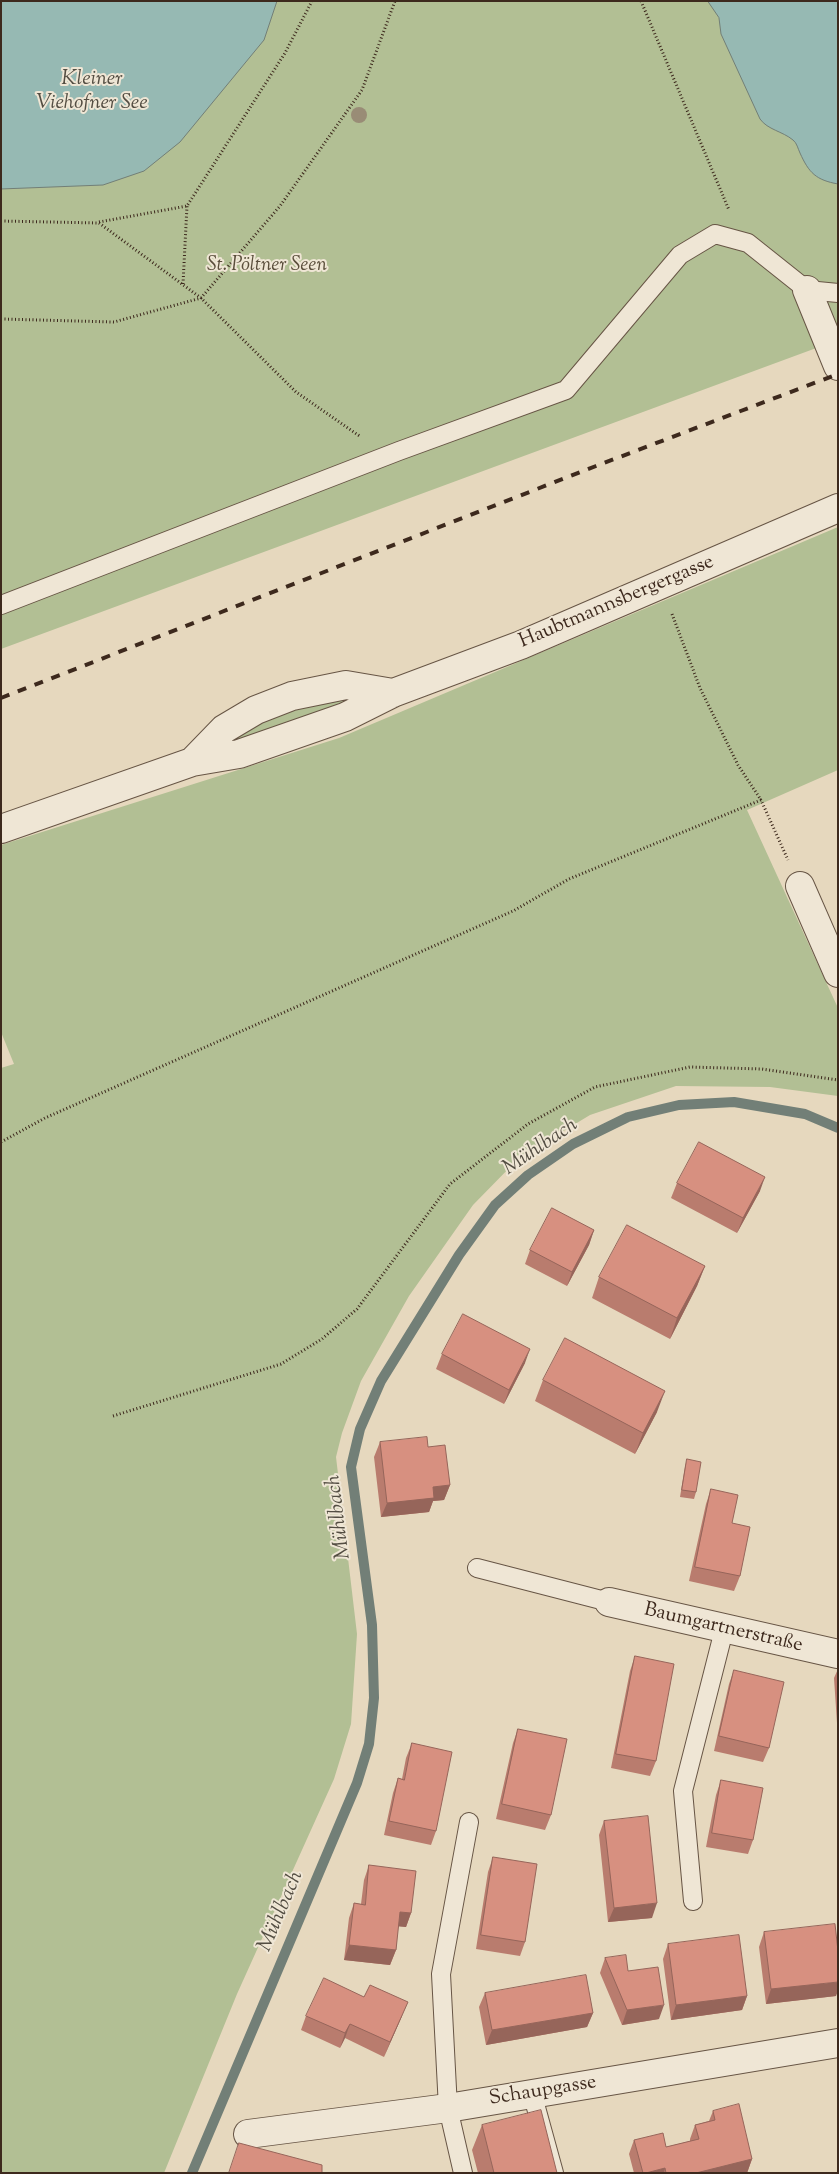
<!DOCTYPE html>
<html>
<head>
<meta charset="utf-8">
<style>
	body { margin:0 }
	#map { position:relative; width:839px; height:2174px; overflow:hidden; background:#e6d8be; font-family:"Sorts Mill Goudy",serif }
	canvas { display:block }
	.frame { position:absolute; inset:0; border:2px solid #3d291d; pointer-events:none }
</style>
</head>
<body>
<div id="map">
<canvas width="839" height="2174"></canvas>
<div class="frame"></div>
</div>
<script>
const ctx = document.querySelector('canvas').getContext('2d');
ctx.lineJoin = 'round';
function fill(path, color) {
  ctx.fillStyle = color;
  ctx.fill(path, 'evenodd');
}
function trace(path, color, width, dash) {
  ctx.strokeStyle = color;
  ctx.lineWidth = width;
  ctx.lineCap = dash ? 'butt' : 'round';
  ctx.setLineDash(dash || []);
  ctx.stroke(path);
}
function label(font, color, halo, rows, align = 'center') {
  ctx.font = font + ' "Sorts Mill Goudy",serif';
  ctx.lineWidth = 4;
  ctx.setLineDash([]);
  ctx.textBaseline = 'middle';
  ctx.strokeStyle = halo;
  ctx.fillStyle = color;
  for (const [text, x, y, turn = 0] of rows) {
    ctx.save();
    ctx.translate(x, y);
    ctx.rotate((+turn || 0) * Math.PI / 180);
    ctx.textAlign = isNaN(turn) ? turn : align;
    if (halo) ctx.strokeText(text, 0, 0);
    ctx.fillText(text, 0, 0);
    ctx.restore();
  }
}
fill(new Path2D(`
	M1,1H838V340L1,649Z
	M838,527V770L747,810L838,1008V1096L770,1087L676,1086L590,1115L519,1158L473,1205L409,1296L361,1381L342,1433L336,1457L357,1634L351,1724L334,1779L237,1994L164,2173H1V1068L14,1064L1,1032V845L339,738Z
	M345,697L347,702L236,741L234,737L280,710Z`), '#b2bf94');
const water = new Path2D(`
	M1,1H277L264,40L180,142L144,171L103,185L1,189Z
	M708,1H838V184C816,180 809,173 800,153C798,149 797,143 793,140C782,131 768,130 760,119L721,34L719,18Z`);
fill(water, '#96b9b3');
trace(water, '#727f77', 1);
trace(new Path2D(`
	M192,2173L357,1783L369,1744L374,1698L372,1625L351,1467L360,1429L381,1381L459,1255L495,1205L528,1175L573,1144L628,1117L679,1105L734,1102L805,1114L838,1128`), '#727f77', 10);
const lane = new Path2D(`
	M1,605L399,451L566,390L680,255L715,234L748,243L807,290L838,293
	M477,1568L609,1602
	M693,1901L683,1791L724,1630
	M532,2093L554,2173
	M463,2173L448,2108L441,1974L469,1822`);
const street = new Path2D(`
	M807,290L838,366
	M192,762L224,729L256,710L292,696L346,685L393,693
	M1,829L192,762L239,754L345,717L393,693L521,645L838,508
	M800,886L838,973
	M609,1602L838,1654
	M248,2134L448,2108L838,2043`);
trace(lane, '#675545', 20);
trace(street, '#675545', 30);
trace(new Path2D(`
	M641,1L729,210
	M1,221L99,223L201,298L296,392L361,437
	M99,222L187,206L285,53L312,1
	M183,284L187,206
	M1,319L114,322L201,298L280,206L362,90L395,1
	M672,614L700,688L738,765L761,800
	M1,1142L45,1118L513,911L569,879L761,800L788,860
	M113,1416L281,1364L322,1339L357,1309L450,1184L528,1124L595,1087L690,1067L762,1069L838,1080`), '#3d291d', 3, [1, 2.5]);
trace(lane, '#efe6d5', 18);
trace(street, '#efe6d5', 28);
trace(new Path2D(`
	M1,698L596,466L838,374`), '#3d291d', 4, [9, 9]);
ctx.fillStyle = '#998c76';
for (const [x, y] of [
	[359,115]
]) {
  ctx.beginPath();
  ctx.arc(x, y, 8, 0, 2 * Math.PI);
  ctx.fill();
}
fill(new Path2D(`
	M677,1183L760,1191L737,1233L671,1198Z
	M594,1230L589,1245L567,1286L525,1264L530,1250Z
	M705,1266L697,1286L670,1339L592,1298L599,1277Z
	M442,1354L525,1363L504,1404L436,1369Z
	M543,1380L657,1412L635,1454L535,1401Z
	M380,1442L428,1447L450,1485L444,1500L433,1501L429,1512L381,1517L374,1457Z
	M687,1459L696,1492L694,1499L680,1497L685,1467Z
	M711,1489L732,1523L740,1576L734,1591L689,1581L706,1504Z
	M635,1656L656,1761L650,1776L611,1768L630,1671Z
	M838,1669V1738L834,1678Z
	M734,1670L769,1748L763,1762L714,1751L729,1684Z
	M518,1729L551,1815L545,1830L496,1819L513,1743Z
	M412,1743L436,1831L431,1845L384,1835L393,1793L398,1778L402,1779L406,1758Z
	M721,1780L753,1840L748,1854L706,1847L716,1795Z
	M604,1821L652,1918L608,1922L599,1835Z
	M493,1857L525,1942L520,1956L476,1949L488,1872Z
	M369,1865L411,1913L406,1927L398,1926L396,1950L390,1965L344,1960L349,1918L354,1903L361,1904L364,1880Z
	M764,1932L836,1996L766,2004L759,1947Z
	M668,1944L747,1996L742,2010L671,2020L663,1959Z
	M605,1958L628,1971L659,2019L622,2025L600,1973Z
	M485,1993L593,2013L587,2027L486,2045L479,2007Z
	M306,2016H402L384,2057L345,2038L340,2048L301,2030Z
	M713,2111L752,2159L747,2173H634L629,2154L634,2140L666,2147L690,2141V2139L695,2125L709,2121Z
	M482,2125L557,2173H478L472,2150Z`), '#b97c6e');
fill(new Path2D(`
	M765,1177L760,1191L737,1233L743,1218Z
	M594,1230L589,1245L567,1286L572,1272Z
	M705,1266L697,1286L670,1339L677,1318Z
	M530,1349L525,1363L504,1404L509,1390Z
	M665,1391L657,1412L635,1454L643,1433Z
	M450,1485L444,1500L433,1501L429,1512L381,1517L387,1503L433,1487Z
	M657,1903L652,1918L608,1922L614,1908Z
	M400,1912L411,1913L406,1927L395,1926Z
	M349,1945L396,1950L390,1965L344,1960Z
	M838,1982V1991L836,1996L766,2004L771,1989Z
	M747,1996L742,2010L671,2020L676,2005Z
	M408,2002L402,2016L384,2057L390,2042Z
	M664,2005L659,2019L622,2025L627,2010Z
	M593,2013L587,2027L486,2045L492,2030Z
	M350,2024L345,2038L340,2048L345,2033Z
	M752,2159L747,2173H696Z
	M665,2168L664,2173H646Z`), '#96655a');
const building = new Path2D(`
	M699,1142L765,1177L743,1218L677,1183Z
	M552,1208L594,1230L572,1272L530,1250Z
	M627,1225L705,1266L677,1318L599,1277Z
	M463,1314L530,1349L509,1390L442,1354Z
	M565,1338L665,1391L643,1433L543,1380Z
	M427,1437L428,1447L445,1445L450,1485L433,1487L434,1498L387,1503L380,1442Z
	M687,1459L701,1462L696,1492L682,1490Z
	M711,1489L738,1495L732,1523L750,1527L740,1576L695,1567Z
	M635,1656L674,1664L656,1761L616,1754Z
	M734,1670L784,1682L769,1748L719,1736Z
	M518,1729L567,1739L551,1815L502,1804Z
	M412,1743L452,1752L436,1831L389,1821L398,1778L404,1780Z
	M721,1780L763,1788L753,1840L712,1833Z
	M648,1816L657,1903L614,1908L604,1821Z
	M493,1857L537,1864L525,1942L481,1935Z
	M369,1865L416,1871L411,1913L400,1912L396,1950L349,1945L354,1903L365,1905Z
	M835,1924L838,1951V1982L771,1989L764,1932Z
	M739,1935L747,1996L676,2005L668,1944Z
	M626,1955L628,1971L658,1967L664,2005L627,2010L605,1958Z
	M586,1975L593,2013L492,2030L485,1993Z
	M324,1978L364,1997L370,1985L408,2002L390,2042L350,2024L345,2033L306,2016Z
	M739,2104L752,2159L696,2173H666L665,2168L646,2173H643L634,2140L663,2133L666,2147L699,2139L695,2125L715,2120L713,2111Z
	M541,2110L557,2173H494L482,2125Z
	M239,2143L322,2165V2173H229Z`);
fill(building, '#d79080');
trace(building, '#96655a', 1);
label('italic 20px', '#5a4e3b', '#efe6d5', [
	["St. Pöltner Seen",267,267]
]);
label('20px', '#3d291d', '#efe6d5', [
	["Haubtmannsbergergasse",617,603,-23],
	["Baumgartnerstraße",723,1629,13],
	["Schaupgasse",543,2092,-9]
]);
label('italic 21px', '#534d42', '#efe6d5', [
	["Kleiner",92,80],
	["Viehofner See",92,104],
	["Mühlbach",541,1148,-34],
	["Mühlbach",340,1517,-97],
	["Mühlbach",282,1912,-67]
]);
</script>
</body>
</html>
